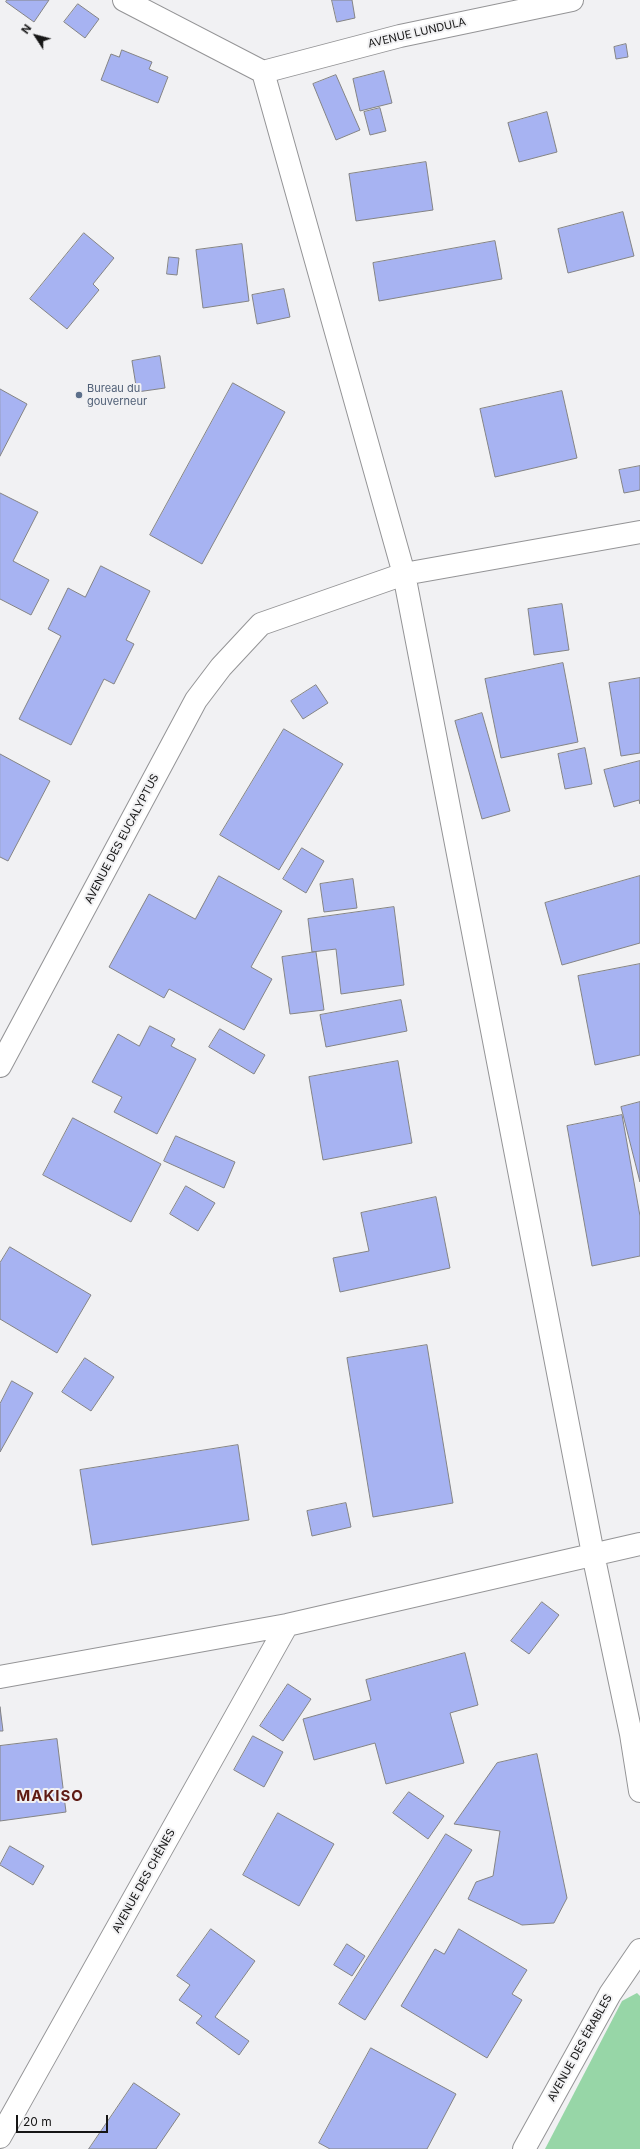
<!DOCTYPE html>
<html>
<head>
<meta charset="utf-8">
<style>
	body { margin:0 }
	#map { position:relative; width:640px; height:2149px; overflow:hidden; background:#f1f1f3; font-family:Inter,sans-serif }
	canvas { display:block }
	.north { position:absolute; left:16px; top:16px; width:40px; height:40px; -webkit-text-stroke:3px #f1f1f3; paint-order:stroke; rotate:306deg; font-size:11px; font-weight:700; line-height:16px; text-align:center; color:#161616 }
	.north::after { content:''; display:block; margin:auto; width:14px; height:18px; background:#161616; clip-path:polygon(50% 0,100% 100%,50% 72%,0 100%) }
	.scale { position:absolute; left:16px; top:2115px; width:92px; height:18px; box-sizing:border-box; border:2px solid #161616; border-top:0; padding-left:5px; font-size:12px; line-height:14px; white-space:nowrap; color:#161616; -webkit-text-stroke:3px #f1f1f3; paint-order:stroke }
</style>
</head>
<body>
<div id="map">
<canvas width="640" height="2149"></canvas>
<div class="north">N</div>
<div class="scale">20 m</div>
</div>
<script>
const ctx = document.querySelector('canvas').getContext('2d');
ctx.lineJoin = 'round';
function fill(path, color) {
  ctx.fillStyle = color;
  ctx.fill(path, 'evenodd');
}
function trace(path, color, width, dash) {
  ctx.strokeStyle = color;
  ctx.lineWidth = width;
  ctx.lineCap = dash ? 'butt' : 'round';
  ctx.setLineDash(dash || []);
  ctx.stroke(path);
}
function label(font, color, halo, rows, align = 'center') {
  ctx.font = font + ' Inter,sans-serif';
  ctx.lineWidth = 4;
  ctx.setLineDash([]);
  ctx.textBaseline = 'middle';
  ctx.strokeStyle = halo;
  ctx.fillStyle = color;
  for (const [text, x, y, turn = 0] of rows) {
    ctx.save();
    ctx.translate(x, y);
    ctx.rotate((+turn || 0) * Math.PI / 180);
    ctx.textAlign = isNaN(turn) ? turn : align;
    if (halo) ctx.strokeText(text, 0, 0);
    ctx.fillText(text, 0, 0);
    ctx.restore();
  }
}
fill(new Path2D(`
	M637,1993L640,1996V2149H545L622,2001Z`), '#97d6a7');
const building = new Path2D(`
	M7,0H49L34,22L6,2Z
	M332,0H352L355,18L337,22Z
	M78,4L99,19L85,38L64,22Z
	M626,44L628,57L616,59L614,47Z
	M122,50L152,62L149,69L168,77L158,103L101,80L111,54L119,57Z
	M384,71L392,103L360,111L353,79Z
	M336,75L360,130L336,140L313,84Z
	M380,108L386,131L370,135L364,112Z
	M547,112L557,152L519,162L508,123Z
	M426,162L433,210L356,221L349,174Z
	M623,212L634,256L568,273L558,229Z
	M84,233L114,258L93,284L99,290L67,329L30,299Z
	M495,241L502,279L379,301L373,263Z
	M242,244L249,301L203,308L196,250Z
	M169,257L179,258L177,275L167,274Z
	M284,289L290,317L257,324L252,295Z
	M160,356L165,388L137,392L132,361Z
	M233,383L285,412L202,564L150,535Z
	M0,389L27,404L0,456Z
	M562,391L577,458L495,477L480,409Z
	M640,466V490L624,493L619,470Z
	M0,493L38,512L13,561L49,580L31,615L0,599Z
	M101,566L150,591L126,640L134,644L114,684L104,679L71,745L19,719L61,636L48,629L68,588L85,597Z
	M562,604L569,650L534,655L528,609Z
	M563,663L578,742L501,758L485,679Z
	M640,678V753L621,756L609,683Z
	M316,685L328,703L303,719L291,701Z
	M482,713L510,811L482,819L455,721Z
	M284,729L343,764L279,870L220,835Z
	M585,748L592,784L565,789L558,754Z
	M0,754L50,781L8,861L0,857Z
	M640,761V804L639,800L614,807L604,770Z
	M302,848L324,861L306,893L283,879Z
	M219,876L282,911L251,967L272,979L244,1030L169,989L164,998L109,967L149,894L195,919Z
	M640,876V943L562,965L545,903Z
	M353,879L357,908L324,912L320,884Z
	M394,907L404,985L341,994L336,949L312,952L308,919Z
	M316,952L324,1010L290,1014L282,957Z
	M640,964V1055L595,1065L578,976Z
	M401,1000L407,1031L326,1047L320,1015Z
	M150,1026L175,1039L171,1046L196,1059L157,1134L114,1112L122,1097L92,1082L118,1034L139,1046Z
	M220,1029L265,1055L254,1074L209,1047Z
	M398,1061L412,1143L323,1160L309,1077Z
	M640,1102V1182L621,1107Z
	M622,1115L640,1216V1256L592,1266L567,1126Z
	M73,1118L161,1164L131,1222L43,1175Z
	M176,1136L235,1162L224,1188L164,1161Z
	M186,1186L215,1203L198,1231L170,1214Z
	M436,1197L450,1268L340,1292L333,1258L369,1251L361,1213Z
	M10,1247L91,1295L57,1353L0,1319V1263Z
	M427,1345L453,1503L373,1517L347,1358Z
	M85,1358L114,1377L91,1411L62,1392Z
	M12,1381L33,1393L0,1452V1404Z
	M238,1445L249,1520L92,1545L80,1470Z
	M346,1503L351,1527L312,1536L307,1511Z
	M542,1602L559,1615L529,1654L511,1641Z
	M465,1653L478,1705L450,1713L464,1763L386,1784L375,1743L314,1760L303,1719L371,1700L366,1680Z
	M288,1684L311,1699L283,1741L260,1726Z
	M0,1707L3,1731H0Z
	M253,1736L283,1752L264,1787L234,1770Z
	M57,1739L66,1812L0,1821V1746Z
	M537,1754L567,1898L554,1923L522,1925L468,1899L476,1882L493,1876L500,1831L454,1824L497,1763Z
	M409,1792L444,1816L428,1839L393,1813Z
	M278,1813L334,1844L299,1906L243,1875Z
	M446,1834L472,1850L365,2020L339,2004Z
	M10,1846L44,1866L33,1885L0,1865Z
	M211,1929L255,1961L215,2017L249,2041L239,2055L196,2023L202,2016L179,2000L190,1985L177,1976Z
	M459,1929L527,1970L512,1994L522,2000L487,2058L401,2006L435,1949L444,1954Z
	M347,1944L365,1956L352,1976L334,1965Z
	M371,2048L456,2094L427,2149H330L319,2143Z
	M134,2083L180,2114L156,2149H89Z`);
fill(building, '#a7b3f2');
trace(building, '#848485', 1);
const minor = new Path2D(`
	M124,0L263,72L404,574L593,1554L631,1734L640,1791
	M263,72L400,36L572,0
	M0,1066L196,700L221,667L261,624L404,574L640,532
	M0,1677L287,1625L640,1544
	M0,2137L287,1625
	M524,2149L610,1994L640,1950`);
trace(minor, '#949496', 24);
trace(minor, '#fff', 22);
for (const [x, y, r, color] of [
	[79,395,4,"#5c6f8a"]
]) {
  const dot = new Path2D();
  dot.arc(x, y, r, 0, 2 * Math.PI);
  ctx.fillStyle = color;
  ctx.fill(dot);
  trace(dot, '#f1f1f3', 1.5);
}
label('11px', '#161616', '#f1f1f3', [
	["AVENUE LUNDULA",417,33,-13],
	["AVENUE DES EUCALYPTUS",122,839,-62],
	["AVENUE DES CHÊNES",144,1881,-61],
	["AVENUE DES ÉRABLES",580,2048,-61]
]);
label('11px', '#4e5e75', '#f1f1f3', [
	["Bureau du",87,389],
	["gouverneur",87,402]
], 'left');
ctx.letterSpacing = '1px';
label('bold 15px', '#5e1a13', '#f1f1f3', [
	["MAKISO",50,1796]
]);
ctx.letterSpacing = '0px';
</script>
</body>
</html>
